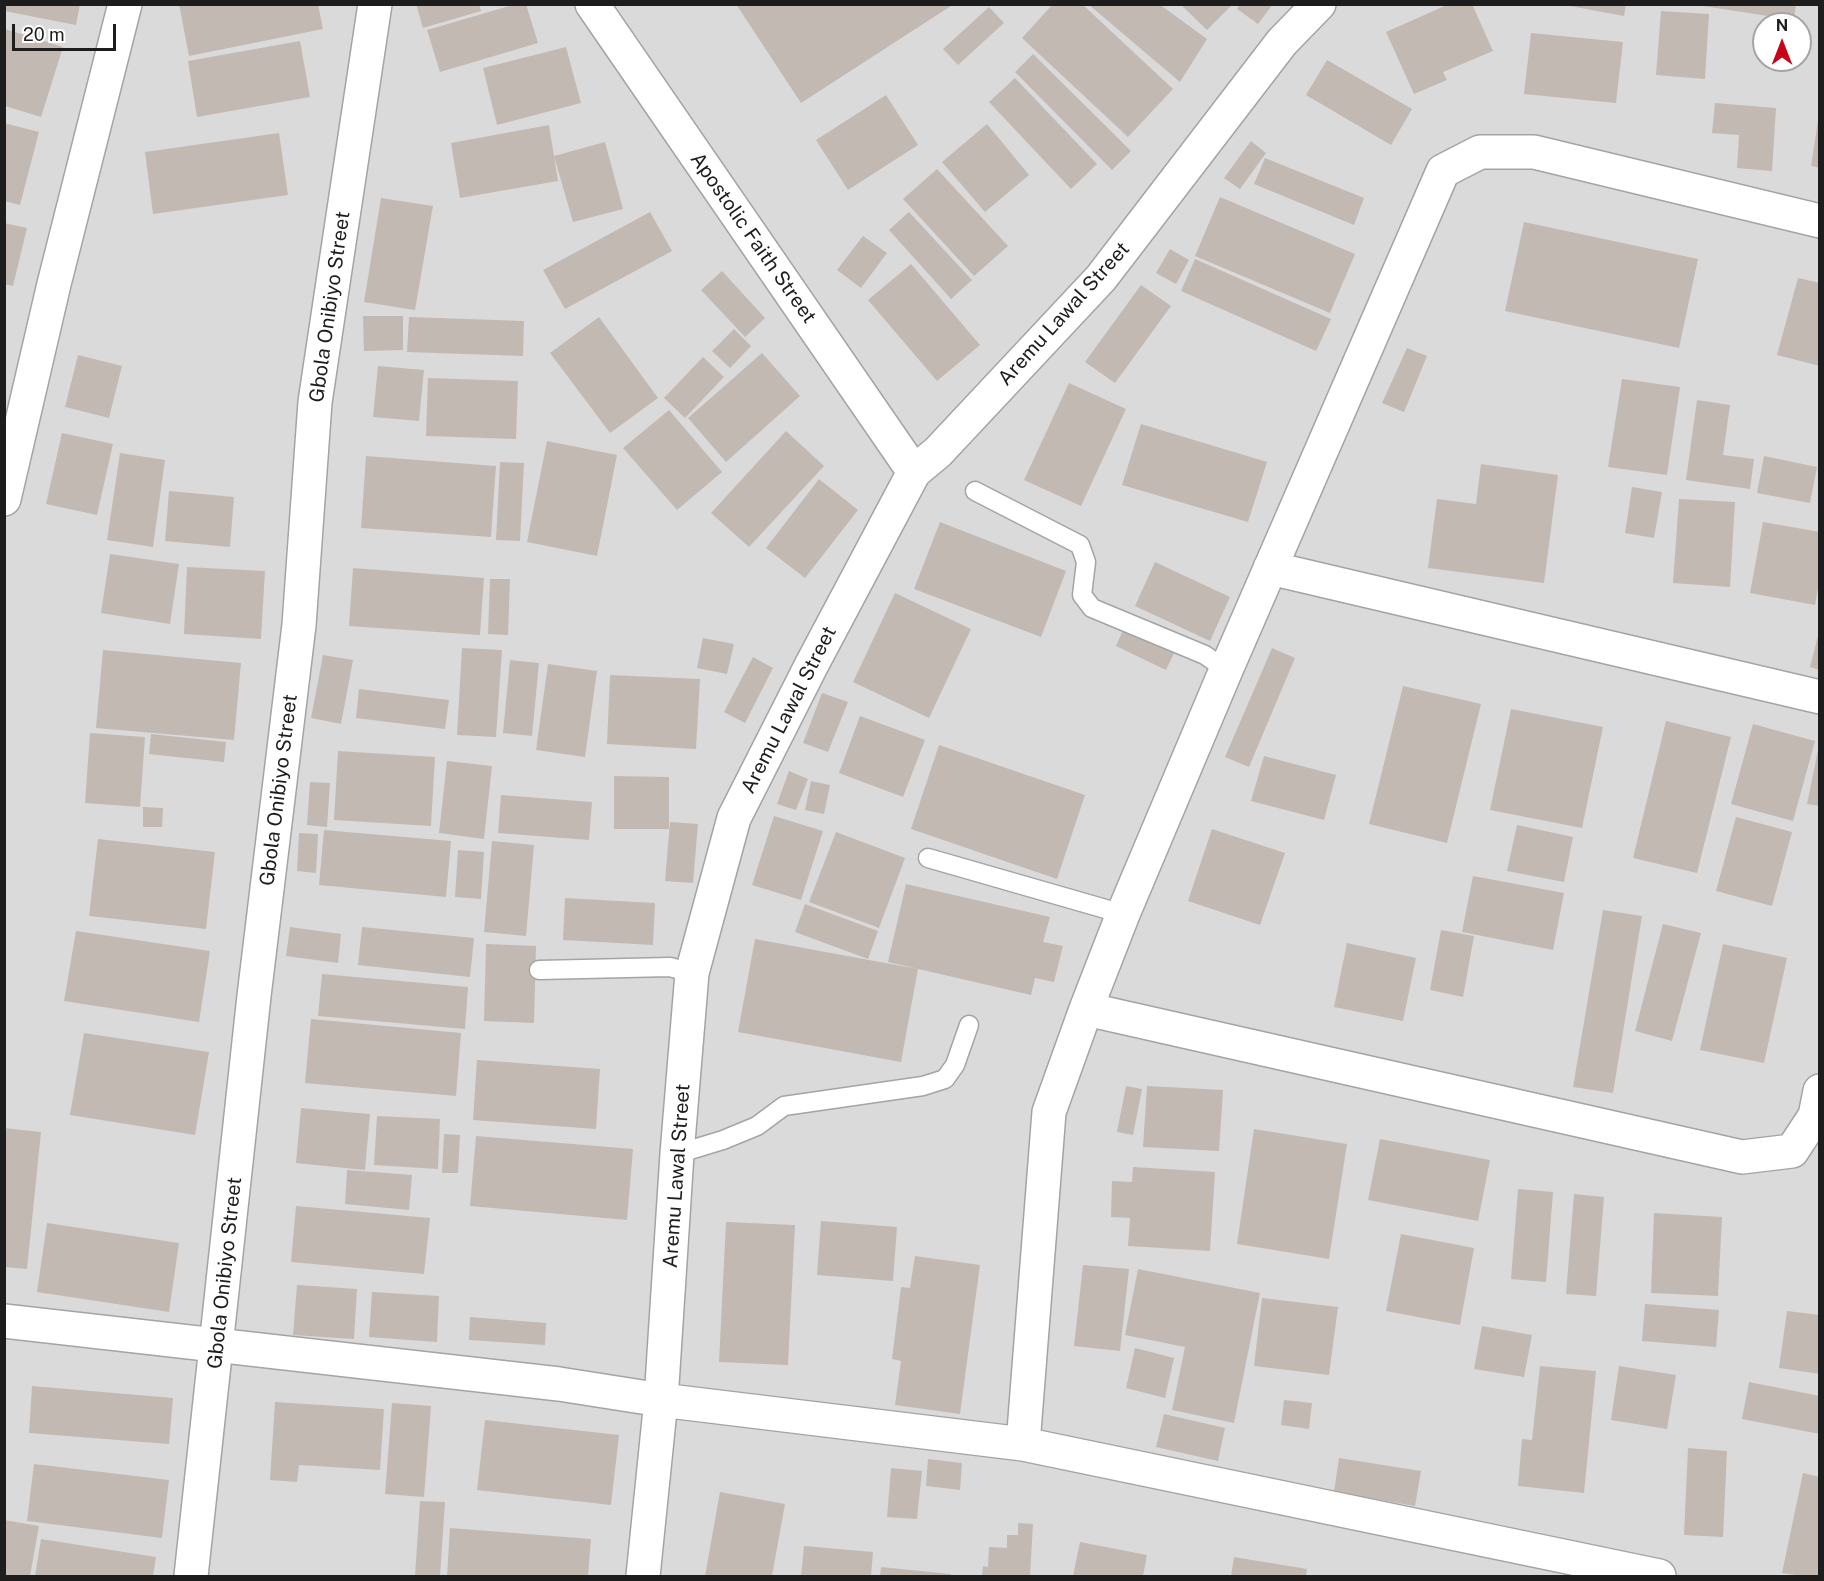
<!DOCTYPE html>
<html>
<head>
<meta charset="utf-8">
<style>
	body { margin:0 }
	#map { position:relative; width:1824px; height:1581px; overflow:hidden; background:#eeeae3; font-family:"Public Sans",sans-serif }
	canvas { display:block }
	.frame { position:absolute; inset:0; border:6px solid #1d1d1d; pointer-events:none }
	.north { position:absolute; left:1752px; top:12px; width:60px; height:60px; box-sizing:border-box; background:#fff; border:2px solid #a5a5a5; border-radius:50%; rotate:0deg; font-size:16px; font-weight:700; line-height:24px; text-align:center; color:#1d1d1d }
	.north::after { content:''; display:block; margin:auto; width:21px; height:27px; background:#c80317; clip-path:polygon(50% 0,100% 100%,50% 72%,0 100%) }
	.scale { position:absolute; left:12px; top:24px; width:104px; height:27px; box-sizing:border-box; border:3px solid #1d1d1d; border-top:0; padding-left:8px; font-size:18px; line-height:21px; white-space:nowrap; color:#1d1d1d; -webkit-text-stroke:4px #fff; paint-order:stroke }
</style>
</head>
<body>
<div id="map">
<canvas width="1824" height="1581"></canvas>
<div class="frame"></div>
<div class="north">N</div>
<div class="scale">20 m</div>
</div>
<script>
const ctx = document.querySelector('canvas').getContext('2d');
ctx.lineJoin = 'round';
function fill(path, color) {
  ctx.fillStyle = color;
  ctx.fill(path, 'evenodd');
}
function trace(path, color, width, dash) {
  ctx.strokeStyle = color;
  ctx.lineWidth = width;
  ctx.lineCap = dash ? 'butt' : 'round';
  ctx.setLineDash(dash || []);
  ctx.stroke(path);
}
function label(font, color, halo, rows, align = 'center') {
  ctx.font = font + ' "Public Sans",sans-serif';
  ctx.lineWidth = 4.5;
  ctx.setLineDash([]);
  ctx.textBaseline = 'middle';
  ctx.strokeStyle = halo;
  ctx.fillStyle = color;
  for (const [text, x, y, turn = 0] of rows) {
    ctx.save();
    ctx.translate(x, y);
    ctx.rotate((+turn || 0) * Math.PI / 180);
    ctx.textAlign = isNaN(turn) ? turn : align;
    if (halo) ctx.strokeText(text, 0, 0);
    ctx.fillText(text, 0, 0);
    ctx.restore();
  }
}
fill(new Path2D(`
	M5,5H1819V1576H5ZM1764,24H1800V60H1764Z`), '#dbdada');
fill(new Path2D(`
	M4,4H80L76,25L4,11Z
	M179,4H318L323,29L189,56Z
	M416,4H479L481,11L423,28Z
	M516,4H526L538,43L440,72L427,30Z
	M736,4H954L801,103Z
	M1053,4H1082L1173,89L1128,137L1022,38Z
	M1088,4H1159L1207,39L1180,82Z
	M1180,4H1229L1231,6L1207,30Z
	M1240,4H1273L1258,24L1237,9Z
	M1449,4H1472L1493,51L1443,72L1447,80L1414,94L1386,32Z
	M1559,4H1626L1624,16Z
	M1703,4H1796L1794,20L1703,6Z
	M989,7L1004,23L958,65L943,49Z
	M1661,11L1709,14L1705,79L1656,75Z
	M5,29L63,47L41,117L5,106Z
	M1531,33L1623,42L1616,103L1524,94Z
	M300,41L310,97L197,117L188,61Z
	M566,47L581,103L497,125L483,68Z
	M1033,54L1131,151L1112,170L1015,72Z
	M1327,60L1412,109L1391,145L1306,95Z
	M1015,78L1097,164L1071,189L989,102Z
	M886,95L918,145L848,190L816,140Z
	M1715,103L1776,108L1772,171L1737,168L1739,135L1712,133Z
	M1818,121H1820V168L1811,166Z
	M4,123L39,132L20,205L4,201Z
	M987,124L1029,175L985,212L942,162Z
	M549,125L558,181L460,198L451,143Z
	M279,133L288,195L153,214L145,152Z
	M1251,141L1266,153L1240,189L1224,178Z
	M605,142L623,209L573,222L554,156Z
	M1265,158L1364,198L1354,225L1254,184Z
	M937,169L1008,246L974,276L903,199Z
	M1220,197L1355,254L1330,313L1195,256Z
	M381,198L433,206L415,310L364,302Z
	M650,212L672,251L565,309L543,270Z
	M909,212L972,280L951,299L889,230Z
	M1524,222L1698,259L1679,348L1505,311Z
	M4,223L27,228L13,286L4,284Z
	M863,236L887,253L861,288L837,270Z
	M1170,249L1189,260L1176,284L1156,273Z
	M1195,259L1331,319L1316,351L1181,291Z
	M911,264L980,345L937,381L868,300Z
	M722,271L765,318L745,337L701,290Z
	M1798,278L1820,283V366L1777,355Z
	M1141,285L1171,306L1115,383L1085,362Z
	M363,316H403V350L364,351Z
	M409,317L524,321L523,356L407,352Z
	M599,317L658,398L610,433L550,353Z
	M734,329L751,346L730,368L712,351Z
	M1407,348L1427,356L1404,412L1382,403Z
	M762,353L800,396L726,462L688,418Z
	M78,355L122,366L109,418L65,407Z
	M703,357L724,377L685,418L664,398Z
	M378,366L424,370L419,421L373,417Z
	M428,378L518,381L516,439L426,436Z
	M1622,379L1680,387L1667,475L1608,467Z
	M1069,383L1126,409L1081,506L1024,480Z
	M1697,400L1730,405L1723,455L1754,459L1750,489L1686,480Z
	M669,410L722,472L677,510L623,448Z
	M1141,424L1267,462L1248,522L1122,485Z
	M786,431L824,466L749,547L711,513Z
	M62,433L113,444L97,515L46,504Z
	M547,441L617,455L597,556L527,542Z
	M120,453L165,460L153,547L107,540Z
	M366,456L496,466L491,537L361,528Z
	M1764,456L1817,467L1810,503L1757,493Z
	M500,462L524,463L520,541L496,540Z
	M1481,464L1558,475L1544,583L1428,568L1437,499L1476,504Z
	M819,479L858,510L805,578L766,548Z
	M1632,487L1662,492L1654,538L1625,533Z
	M169,491L234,497L230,547L165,541Z
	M1679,499L1735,502L1730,587L1673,583Z
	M940,522L1066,571L1041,637L914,589Z
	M1763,522L1820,532V577L1815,605L1750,593Z
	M110,554L179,564L170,624L101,613Z
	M1155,562L1230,597L1210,641L1135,606Z
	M187,567L265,571L261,639L184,634Z
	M353,568L484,578L480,635L349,626Z
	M490,579H510L508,635L488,634Z
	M895,593L971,629L929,718L853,682Z
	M1124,628L1175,651L1166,670L1116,646Z
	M1819,632H1820V670L1810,667Z
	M703,638L734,644L727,674L697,668Z
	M462,648L502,650L496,737L457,735Z
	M1272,648L1295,658L1249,767L1225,757Z
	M103,650L241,663L234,740L96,728Z
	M323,655L353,660L341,724L311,718Z
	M753,657L773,668L745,723L724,712Z
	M510,660L539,663L532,736L503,733Z
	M548,664L597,671L585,757L536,750Z
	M610,675L700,679L696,749L607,744Z
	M1403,686L1481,704L1447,843L1369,824Z
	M359,689L449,700L445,729L356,718Z
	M822,693L848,702L828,752L803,743Z
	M1511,709L1603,727L1582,828L1490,810Z
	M860,716L925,740L903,797L839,773Z
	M1666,721L1731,737L1697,873L1633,858Z
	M1753,724L1815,741L1793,821L1731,804Z
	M90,733L145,737L140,807L85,803Z
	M151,734L226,742L224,762L149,754Z
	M939,745L1085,795L1057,879L911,829Z
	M1818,750H1820V806L1807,804Z
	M338,751L435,757L431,826L334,820Z
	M1264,756L1336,775L1324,820L1251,801Z
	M447,761L492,766L484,839L439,833Z
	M789,771L808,779L796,810L777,804Z
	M614,776L669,777V829H614Z
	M811,781L830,785L824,814L805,810Z
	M310,782L330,783L327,827L307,825Z
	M501,795L592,802L589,840L498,833Z
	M143,807L163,808L162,827H143Z
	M774,816L823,831L801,900L752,885Z
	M1736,817L1792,832L1772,906L1716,891Z
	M670,822L698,824L693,883L665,881Z
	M1517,825L1573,837L1564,882L1507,871Z
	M1212,829L1285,853L1260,925L1188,901Z
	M324,830L451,841L446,897L319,885Z
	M836,832L905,858L879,928L809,902Z
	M299,833L318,834L316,873L297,871Z
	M98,839L215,852L206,929L89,916Z
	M492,841L534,845L526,936L484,932Z
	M458,850L484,852L481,899L455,897Z
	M1473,876L1564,893L1553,950L1462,932Z
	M906,884L1050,917L1043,942L1063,946L1054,982L1035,978L1031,995L888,962Z
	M565,898L655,903L653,945L563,940Z
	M805,904L878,931L868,959L795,932Z
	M1603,910L1642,916L1613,1093L1573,1087Z
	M1663,924L1701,933L1672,1041L1635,1031Z
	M290,927L341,934L338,963L286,956Z
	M362,927L474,938L470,977L358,965Z
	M1441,930L1474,936L1463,997L1430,990Z
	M76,931L210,951L199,1022L64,1001Z
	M755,939L918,969L901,1062L738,1032Z
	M1347,943L1416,958L1403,1021L1334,1007Z
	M486,944L536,946L534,1023L484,1021Z
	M1723,944L1787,958L1764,1063L1700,1050Z
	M322,974L468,987L465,1029L318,1016Z
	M311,1019L461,1033L456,1096L305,1083Z
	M84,1033L209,1052L195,1135L70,1115Z
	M477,1060L600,1069L596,1129L473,1120Z
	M1126,1086L1142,1089L1133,1135L1117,1132Z
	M1147,1086L1223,1090L1219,1151L1143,1147Z
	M301,1108L370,1114L365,1170L296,1163Z
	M377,1116L440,1119L438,1169L374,1165Z
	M4,1128L41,1132L27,1269L4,1267Z
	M1254,1129L1347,1144L1329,1259L1237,1244Z
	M444,1134L460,1135L458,1173H442Z
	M476,1136L633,1149L627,1220L470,1206Z
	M1380,1139L1490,1160L1478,1221L1368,1200Z
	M1133,1167L1215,1172L1210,1251L1128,1246L1130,1218L1111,1217L1112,1181L1132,1182Z
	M347,1170L412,1175L409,1210L345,1204Z
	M1518,1189L1553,1192L1546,1282L1511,1279Z
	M1574,1194L1604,1197L1596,1296L1566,1294Z
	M296,1206L430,1218L424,1274L291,1262Z
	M1654,1213L1722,1217L1718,1296L1651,1293Z
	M821,1221L897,1227L893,1281L817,1275Z
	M726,1222L795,1225L788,1365L719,1362Z
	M47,1223L179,1243L169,1312L37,1292Z
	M1401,1234L1474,1248L1460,1325L1386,1311Z
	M915,1256L980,1265L960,1414L895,1405L901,1361L892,1359L901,1287L910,1288Z
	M1083,1265L1129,1269L1120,1351L1074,1346Z
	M1138,1269L1260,1293L1234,1423L1172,1410L1185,1347L1125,1335Z
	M297,1285L357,1289L354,1339L293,1335Z
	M372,1292L439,1296L437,1342L369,1337Z
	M1262,1298L1338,1307L1329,1375L1254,1366Z
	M1645,1304L1719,1310L1716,1347L1642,1341Z
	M1787,1311L1820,1315V1374L1779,1368Z
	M470,1317L546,1323L545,1345L469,1340Z
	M1482,1326L1532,1335L1524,1377L1474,1369Z
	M1135,1348L1174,1358L1165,1398L1126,1388Z
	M1540,1366L1596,1371L1584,1493L1518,1486L1522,1439L1532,1440Z
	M1619,1366L1676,1375L1667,1429L1611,1420Z
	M1749,1382L1820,1396V1434L1742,1419Z
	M32,1386L173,1398L169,1444L29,1433Z
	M1284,1400L1312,1403L1309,1429L1281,1425Z
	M275,1402L384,1409L380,1470L299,1465L297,1482L270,1480Z
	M392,1403L431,1406L424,1497L385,1494Z
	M1164,1414L1225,1428L1218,1461L1156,1447Z
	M485,1420L619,1435L611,1505L477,1490Z
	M1688,1448L1727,1451L1723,1537L1684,1535Z
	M1339,1458L1421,1471L1415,1506L1334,1492Z
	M928,1459L962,1463L960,1490L926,1486Z
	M34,1464L169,1480L162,1538L27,1521Z
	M891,1468L922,1471L917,1519L887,1517Z
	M1803,1473L1820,1477V1576H1802L1782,1573Z
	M720,1492L785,1504L772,1576H705Z
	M420,1501L445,1502L440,1576H415Z
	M4,1520L39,1526L30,1576H4Z
	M1018,1523L1033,1524L1030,1576H982L983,1566L988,1567L989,1547L1007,1548V1535H1018Z
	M450,1528L591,1539L588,1576H447Z
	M41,1539L156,1557L153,1576H35Z
	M1080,1542L1147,1555L1143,1576H1073Z
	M804,1546L873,1552L871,1576H801Z
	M1234,1557L1307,1569L1306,1576H1231Z
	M881,1567L951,1574V1576H880Z`), '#c3b9b3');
const lane = new Path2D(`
	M975,491L1080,545L1086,562L1082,595L1092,608L1205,655L1226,670
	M928,858L1123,914
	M539,970L670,967L692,973
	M677,1154L723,1140L757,1126L784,1106L923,1086L945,1079L955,1065L969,1025`);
const street = new Path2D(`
	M592,4L914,472
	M4,499L54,284L125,4
	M1270,568L1820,697
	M1086,1009L1742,1157L1792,1151L1815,1116L1820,1091
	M4,1321L559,1384L661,1400L1023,1444L1659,1576
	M1023,1444L1049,1112L1086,1009L1123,914L1226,670L1443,171L1480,152H1534L1820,221
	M191,1576L254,996L299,625L315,402L375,4
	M643,1576L661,1400L677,1154L692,973L734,818L811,666L914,472L938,452L1101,278L1282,42L1319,4`);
trace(lane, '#a4a4a4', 21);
trace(street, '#a4a4a4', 36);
trace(lane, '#fff', 18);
trace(street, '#fff', 33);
label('20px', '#1d1d1d', '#fff', [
	["Apostolic Faith Street",753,238,55],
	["Gbola Onibiyo Street",330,307,-82],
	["Aremu Lawal Street",1064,314,-48],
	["Aremu Lawal Street",789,710,-63],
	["Gbola Onibiyo Street",279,790,-83],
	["Aremu Lawal Street",677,1176,-86],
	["Gbola Onibiyo Street",225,1273,-84]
]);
</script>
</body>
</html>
